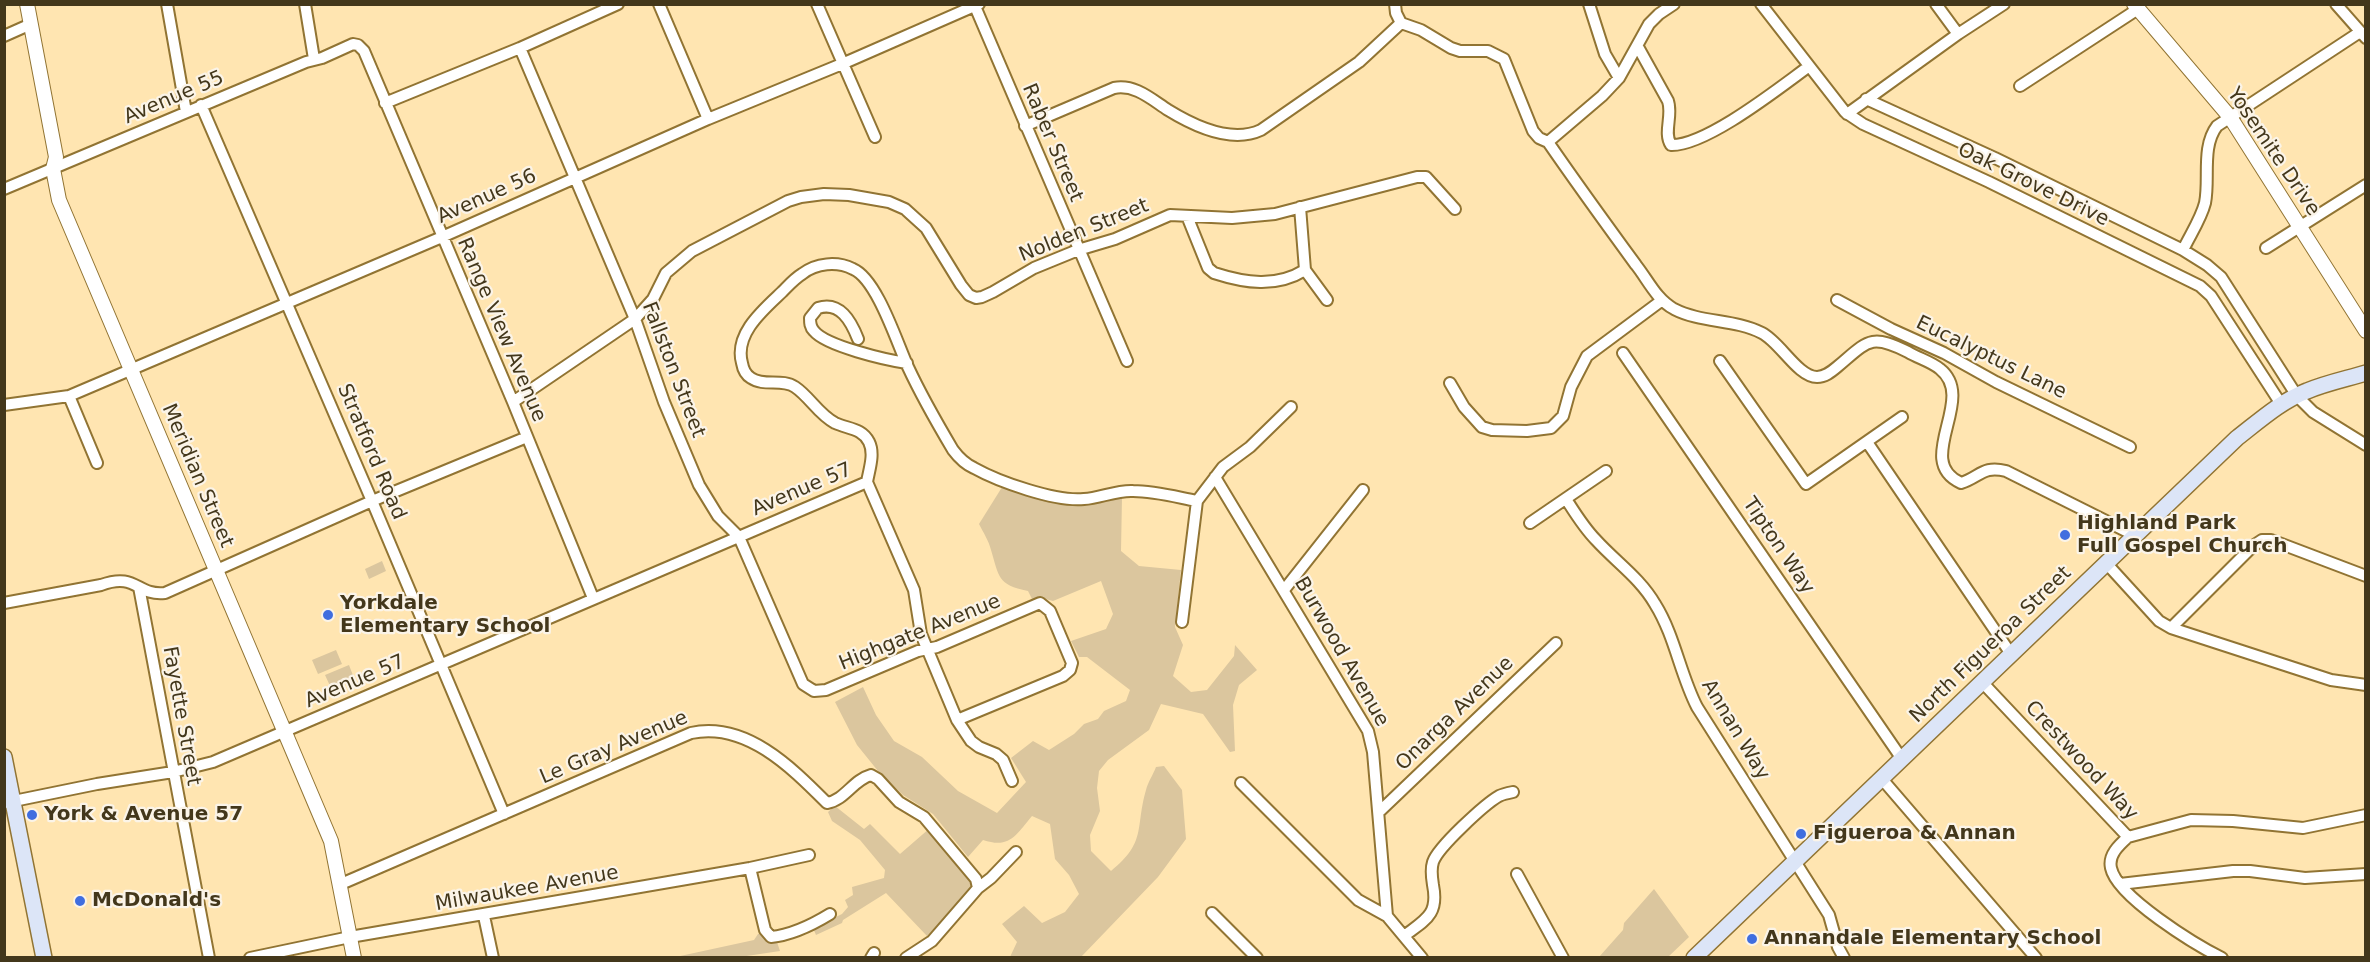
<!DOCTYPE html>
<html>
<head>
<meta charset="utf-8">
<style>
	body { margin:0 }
	#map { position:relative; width:2370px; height:962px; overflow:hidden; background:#ffe5b1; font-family:"DejaVu Sans",sans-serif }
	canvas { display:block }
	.frame { position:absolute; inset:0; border:6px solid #43371b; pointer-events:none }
</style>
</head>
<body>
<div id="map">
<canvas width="2370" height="962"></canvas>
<div class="frame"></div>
</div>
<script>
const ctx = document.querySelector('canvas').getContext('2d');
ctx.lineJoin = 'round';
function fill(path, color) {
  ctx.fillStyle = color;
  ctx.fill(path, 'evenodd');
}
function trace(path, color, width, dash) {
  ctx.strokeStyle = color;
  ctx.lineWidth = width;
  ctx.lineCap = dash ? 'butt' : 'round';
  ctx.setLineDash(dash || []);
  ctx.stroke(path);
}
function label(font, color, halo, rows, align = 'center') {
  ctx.font = font + ' "DejaVu Sans",sans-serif';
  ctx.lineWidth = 4.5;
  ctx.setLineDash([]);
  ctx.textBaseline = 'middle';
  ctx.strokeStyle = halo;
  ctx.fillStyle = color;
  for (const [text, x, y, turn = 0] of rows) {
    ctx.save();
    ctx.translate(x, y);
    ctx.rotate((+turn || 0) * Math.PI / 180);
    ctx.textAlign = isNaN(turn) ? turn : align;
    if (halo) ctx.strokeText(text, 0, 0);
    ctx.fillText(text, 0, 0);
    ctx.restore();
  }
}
fill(new Path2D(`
	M1004,484L1051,499L1122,497L1121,551L1139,566L1181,570L1175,627L1183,645L1173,676L1191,692L1207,690L1234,656L1235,645L1257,670L1239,685L1233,705L1235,751L1230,752L1203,714L1161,704L1149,730L1108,760L1099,771L1097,788L1100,811L1090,835L1091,851L1111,871C1147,842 1135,828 1146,790C1148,782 1153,775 1156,767L1164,766L1182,790L1186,839L1158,877L1081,957H1010L1017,942L1002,924L1024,906L1042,923L1065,912L1079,894L1069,875L1055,859L1050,824L1032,816C1016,835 1010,849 983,840L968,857L933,814L903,795L878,771L857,745L835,702L863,687L876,715L894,741L922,757L958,791L997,813L1026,782L1011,758L1033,741L1049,750L1074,734L1084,724L1098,719L1104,711L1126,701L1130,690L1087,657H1079L1071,641L1106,629L1113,614L1101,581L1053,601L1038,597L1032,599L1028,591C997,585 999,576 991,550C989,541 983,532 979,524Z
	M382,561L386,571L369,579L365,569Z
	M336,650L342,664L318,674L312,660Z
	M349,665L354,678L331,688L325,675Z
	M835,806L864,829L870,824L900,854L930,828L973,882L967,894L927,936L886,893L843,920L842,923L816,935L813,928L842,914L848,907L845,900L853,895L852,887L884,878L885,870L860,840L832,821L828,812Z
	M1654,889L1689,937L1668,957H1599L1623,930L1624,923Z
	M758,934H763L776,939L780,951L740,957L671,958L754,940Z`), '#dbc69e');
const minor = new Path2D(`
	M167,4L186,112
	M305,4L314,59
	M659,4L708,119
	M817,4L875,137
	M974,4L1127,361
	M1395,4L1396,13L1401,23
	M1589,4L1605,54L1619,78
	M1761,4L1845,112L1863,124L1989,182L2200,286L2211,296L2281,404
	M1936,4L1958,34
	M2336,4L2366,38
	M4,36L31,24
	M1638,47L1668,101C1673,115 1663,133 1671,145C1706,146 1779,88 1808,67
	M520,48L635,319L664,402L699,485L718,516L739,537L803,684L814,691L826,690L918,651L937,647L1040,603L1050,611L1072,663L1070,670L1063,676L957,720
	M2020,86L2138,9
	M1866,99L1995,158L2183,250L2207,265L2221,277L2297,396L2313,412L2366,445
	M385,103L520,48L618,4
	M201,105L372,501L504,814
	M1847,114L1958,34L2004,4
	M1025,126L1114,88C1135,84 1151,99 1168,110C1194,126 1231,144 1261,130L1359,62L1401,23L1421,30L1451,48L1460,51H1488L1504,59L1533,131L1539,138L1548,142
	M1548,142C1577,184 1606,224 1636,265C1648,280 1656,299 1674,309C1701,323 1735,319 1762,333C1780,342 1798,377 1817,377C1825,377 1831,372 1837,367C1868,341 1870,333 1908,352C1918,358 1932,362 1940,369C1978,399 1912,461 1961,483C1980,477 1983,465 2006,471L2136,536
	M1548,142L1602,96L1619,78L1649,24L1659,14L1674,4
	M4,189L306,62L322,58L353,44L358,45L364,51L513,402L593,598
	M1300,207L1305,270L1327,300
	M1187,216L1208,268L1214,273C1245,283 1276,288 1305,270
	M2266,248L2366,185
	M2183,250C2190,235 2201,219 2205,203C2210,179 2201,147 2217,126L2360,32
	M1837,300L1891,329L1944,353L1996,382L2130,447
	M858,339C851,321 840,301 818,308L810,318C810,323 810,327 814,331C826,346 886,360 907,363
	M1623,353L1902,759
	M1720,361L1806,484L1902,417
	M1450,383L1464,407L1482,427L1492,430L1527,431L1551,428L1563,416L1571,387L1587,356L1661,301
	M69,396L97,463
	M513,402L635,319L653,299L666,273L692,251L788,201L801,197L824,194L849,195L889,202L905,209L926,228L961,285L969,295L976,298L982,297L993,292L1034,268L1078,250L1115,239L1170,215L1232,218L1275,214L1417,177H1426L1455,209
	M4,405L69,396L442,237L708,119L842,64L979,4
	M1867,442L2011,654
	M1215,477L1368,731L1373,752L1387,916L1422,958
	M867,482C869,470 875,454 869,442C862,428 848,429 835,423C818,414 810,397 795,387C782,378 764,387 751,378C746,375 743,369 742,363C734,334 763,310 782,292C788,286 794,279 802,274C816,263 837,261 853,269C877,279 897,343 908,367C921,395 937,423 953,450C959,458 965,464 974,468C999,482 1056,502 1084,499C1100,498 1117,490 1133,491C1155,491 1176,497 1197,501
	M867,482L914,590L921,634L957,720L971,741L979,747L996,754L1003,760L1012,781
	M1566,499C1575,513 1584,528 1596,540C1616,562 1640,578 1655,604C1675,636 1680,674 1697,707L1829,915L1838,947L1844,958
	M1530,523L1606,471
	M2107,564L2159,621L2171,628L2331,680L2366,685
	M139,587L209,958
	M1284,590L1363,490
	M4,603L101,585C137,572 136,596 165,593L372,501L527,437
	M1182,622L1197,501L1223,467L1250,447L1291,407
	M2171,628L2253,546L2262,540H2271L2366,576
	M1982,682L2128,837C2119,845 2108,855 2111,868C2117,897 2196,945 2222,958
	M1882,779L2036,958
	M1241,783L1358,900L1387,916
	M4,803L97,784L173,772L213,762L867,482
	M1379,812L1556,643
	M2128,837L2191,820L2233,821L2303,828L2366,815
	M750,868L765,930L771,937C792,935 812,925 830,914
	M1517,874L1563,958
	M341,884L691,733C746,721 792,768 827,803C845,800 853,780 871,775L878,779L899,802L924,817L976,879L978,888
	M2120,884L2233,871H2250L2305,878L2366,874
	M1212,913L1257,958
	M484,916L493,958
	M1404,936C1425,920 1439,915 1433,885C1432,879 1431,868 1433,862C1438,847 1485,804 1499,796C1503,794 1508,793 1513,792
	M250,958L350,937L750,868L809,855
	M871,958L874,953
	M906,958L932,941L978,888L991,878L1016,852`);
const tertiary = new Path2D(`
	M27,4L56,157L53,169L59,200L331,841L354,958
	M2134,4L2230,117L2366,331`);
const secondary = new Path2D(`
	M4,757L44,958
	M1694,958L2237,438C2259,421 2281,401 2307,391C2326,383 2346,379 2366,373`);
trace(minor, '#917433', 14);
trace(tertiary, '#917433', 16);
trace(secondary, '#917433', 18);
trace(minor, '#fff', 10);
trace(tertiary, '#fff', 14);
trace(secondary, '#dce5f7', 15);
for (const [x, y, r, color] of [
	[2065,535,6,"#406edf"],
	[328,615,6,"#406edf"],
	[32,815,6,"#406edf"],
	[1801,834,6,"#406edf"],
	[80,901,6,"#406edf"],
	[1752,939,6,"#406edf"]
]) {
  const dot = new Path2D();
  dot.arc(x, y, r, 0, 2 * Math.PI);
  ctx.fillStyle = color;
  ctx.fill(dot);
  trace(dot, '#fbf4e8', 2);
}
label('20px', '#43371b', '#fbf4e8', [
	["Avenue 55",174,98,-23],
	["Raber Street",1052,143,67],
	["Yosemite Drive",2273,152,56],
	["Oak Grove Drive",2033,185,26],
	["Avenue 56",487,197,-24],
	["Nolden Street",1084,231,-22],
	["Range View Avenue",501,330,67],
	["Eucalyptus Lane",1991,358,26],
	["Fallston Street",673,370,69],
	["Stratford Road",371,452,67],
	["Meridian Street",197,476,67],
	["Avenue 57",802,490,-23],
	["Tipton Way",1778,546,56],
	["Highgate Avenue",920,633,-22],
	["North Figueroa Street",1991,645,-44],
	["Burwood Avenue",1341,652,60],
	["Avenue 57",355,682,-23],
	["Onarga Avenue",1455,714,-44],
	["Fayette Street",181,716,80],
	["Annan Way",1735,730,59],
	["Le Gray Avenue",614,748,-23],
	["Crestwood Way",2081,761,47],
	["Milwaukee Avenue",527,889,-10]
]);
label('bold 20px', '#43371b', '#fbf4e8', [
	["Highland Park",2077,524],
	["Full Gospel Church",2077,547],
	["Yorkdale",340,604],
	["Elementary School",340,627],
	["York & Avenue 57",44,815],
	["Figueroa & Annan",1813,834],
	["McDonald's",92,901],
	["Annandale Elementary School",1764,939]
], 'left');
</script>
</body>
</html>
